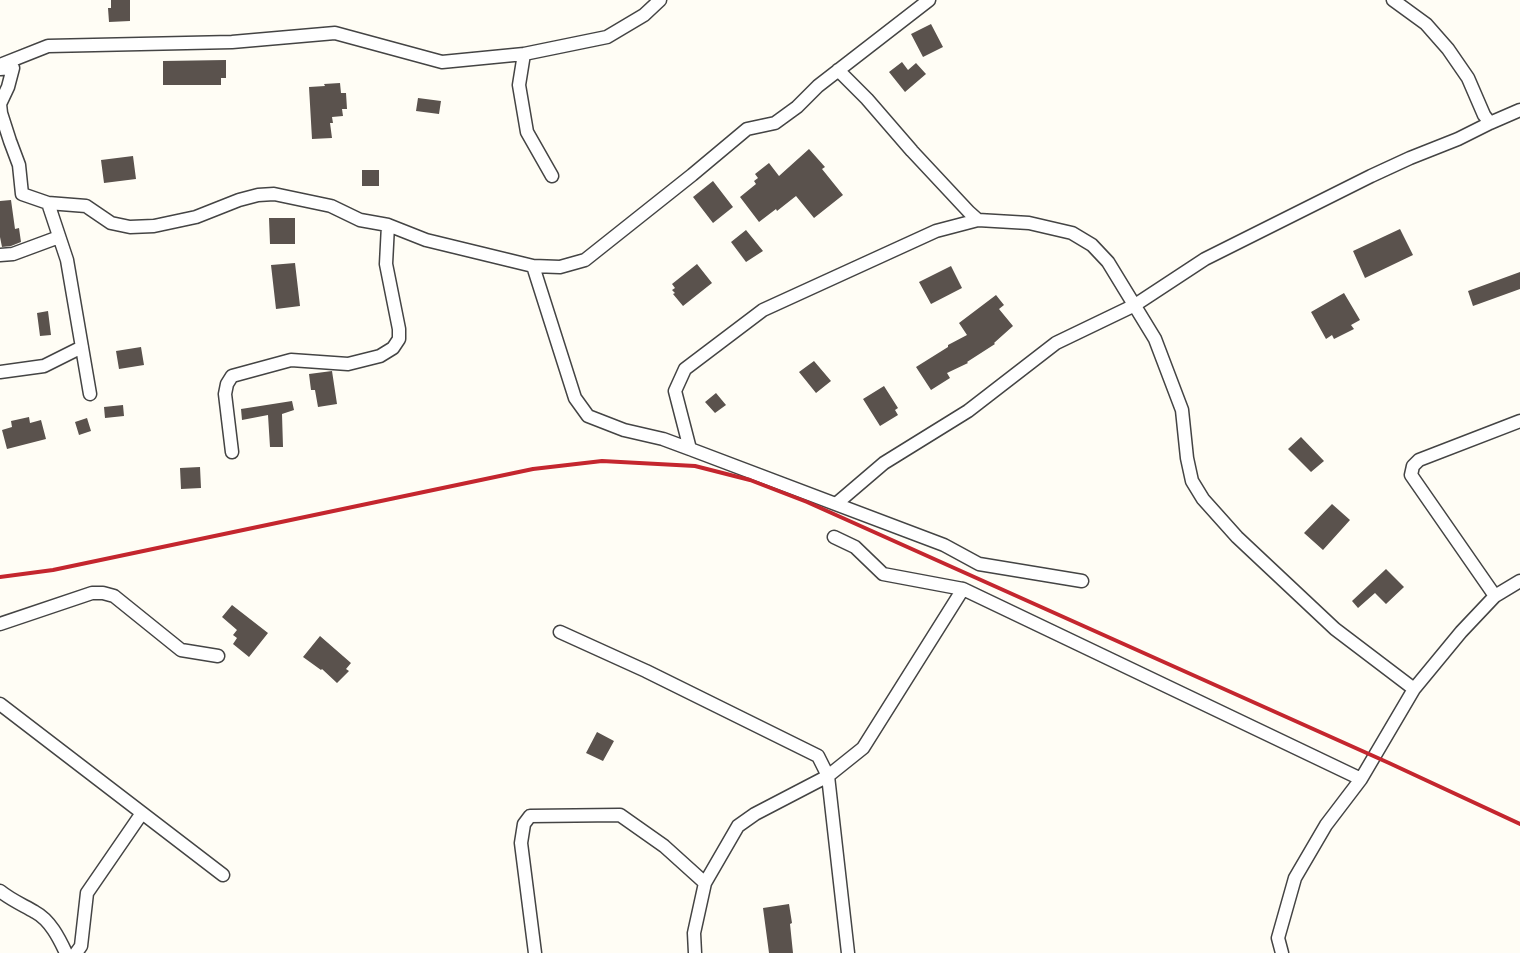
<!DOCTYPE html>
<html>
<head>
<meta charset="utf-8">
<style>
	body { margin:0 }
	canvas { display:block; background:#fffdf5 }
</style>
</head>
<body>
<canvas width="1520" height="953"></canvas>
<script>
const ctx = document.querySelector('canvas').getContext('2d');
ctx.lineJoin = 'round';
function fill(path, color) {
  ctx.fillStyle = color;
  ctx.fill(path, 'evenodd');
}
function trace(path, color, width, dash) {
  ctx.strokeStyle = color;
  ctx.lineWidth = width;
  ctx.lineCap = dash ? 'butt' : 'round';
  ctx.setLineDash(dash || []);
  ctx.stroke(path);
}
fill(new Path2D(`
	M111,0H130V21L109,22L108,8H111Z
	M931,24L943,47L923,57L911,34Z
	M226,60V78H221V85H163V61Z
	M902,62L908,70L916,63L926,74L905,92L889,72Z
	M340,83L341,93H346L347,109H342L343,116L332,117L333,123H330L332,138L312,139L309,87L325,86L324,84Z
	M418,98L441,101L439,114L416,111Z
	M809,149L825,167L822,169L843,195L814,218L796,196L777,211L776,209L759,222L740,197L756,184L754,181L758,178L755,174L769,163L779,176Z
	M133,156L136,179L104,183L101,160Z
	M362,170H379V186H362Z
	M713,181L733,207L713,223L693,197Z
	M11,200L15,229L19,228L21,242L11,246L2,247L0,237V201Z
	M269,218H295V244H270Z
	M1400,229L1413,255L1365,278L1353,251Z
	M746,230L763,251L746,262L731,242Z
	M295,263L300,306L276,309L271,265Z
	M697,264L712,283L683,306L673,294L675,293L672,290L675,288L672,284Z
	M951,266L962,288L931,304L919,282Z
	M1520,272V289L1473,306L1468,291Z
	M1344,293L1360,320L1351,325L1354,329L1334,339L1332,335L1326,339L1311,312Z
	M996,295L1004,305L999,309L1013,326L994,343L995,344L967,362L968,363L947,373L950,378L931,390L916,367L948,347V345L967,335L959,323Z
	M48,311L51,335L40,336L37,313Z
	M141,347L144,365L119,369L116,351Z
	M814,361L831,381L816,393L799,372Z
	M332,371L337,404L318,407L315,390H311L309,374Z
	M884,386L898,408L895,410L898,415L880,426L863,399Z
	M716,393L726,405L715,413L705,402Z
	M292,401L294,410L282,414L283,447H270L268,415L242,420L241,409Z
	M123,405L124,416L105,418L104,407Z
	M29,417L30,423L41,420L46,439L7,449L2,430L12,427L11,421Z
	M87,418L91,431L79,435L75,422Z
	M1301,437L1324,461L1311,472L1288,449Z
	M200,467L201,488L181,489L180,468Z
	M1332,504L1350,520L1323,550L1304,533Z
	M1386,569L1404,587L1386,604L1375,593L1358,608L1352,601Z
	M232,605L268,633L249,657L233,644L237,638L233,635L237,630L222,617Z
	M320,636L351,663L346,669L349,671L337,683L322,669L321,670L303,657Z
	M597,732L614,741L603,761L586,753Z
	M789,904L792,923L790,924L793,953H769L763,908Z`), '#5a524d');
const minor = new Path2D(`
	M1393,0L1426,24L1448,49L1468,78L1484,115L1490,123L1520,110
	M524,54L519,85L527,132L552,176
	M0,65L48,46L232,42L335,33L442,62L524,54L607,37L644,15L660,0
	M0,69L13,68L8,87L0,104L1,113L10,141L19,165L22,194L48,203L86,206L111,223L130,227L154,226L196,217L239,200L258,195L274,194L331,206L360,220L388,225L426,240L533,266L560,267L585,260L692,175L747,129L775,123L797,107L818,86L929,0
	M838,70L867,99L912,151L969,212L978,220
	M48,203L67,260L90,394
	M0,255L13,254L59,237
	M533,266L575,398L588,416L624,430L663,439L690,449L944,545L979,564L1082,581
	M0,372L44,366L82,347
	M690,449L675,391L685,369L763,310L936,231L978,220L1029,223L1072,233L1092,245L1108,262L1155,339L1182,410L1187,458L1192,481L1203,499L1237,537L1335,629L1414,689
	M232,452L225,394L227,384L232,376L291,360L348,364L380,356L393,348L399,339V329L386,264L388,225
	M836,504L884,463L968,411L1056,343L1135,305L1205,259L1371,176L1410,158L1458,139L1490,123
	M834,537L855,547L883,574L963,589L1361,779
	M1495,596L1520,581
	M0,624L92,593H103L114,596L181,650L218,656
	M560,632L646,671L818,756L828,776L848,953
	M0,704L223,875
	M0,891C11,900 23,905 35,912C50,920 59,938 66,953
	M76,953L81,946L87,893L142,813
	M535,953L521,843L524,824L530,816L620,815L664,846L705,883
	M695,953L694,933L705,883L738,826L755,814L828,776L863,748L963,589
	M1282,953L1278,938L1295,878L1326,825L1361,779L1414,689L1461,632L1495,596L1411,475L1413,466L1419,460L1520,421`);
trace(minor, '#444', 15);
trace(minor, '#fff', 12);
trace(new Path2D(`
	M0,577L53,570L533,469L602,461L695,466L750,480L807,502L1389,763L1520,824`), '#c4262e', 4);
</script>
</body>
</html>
